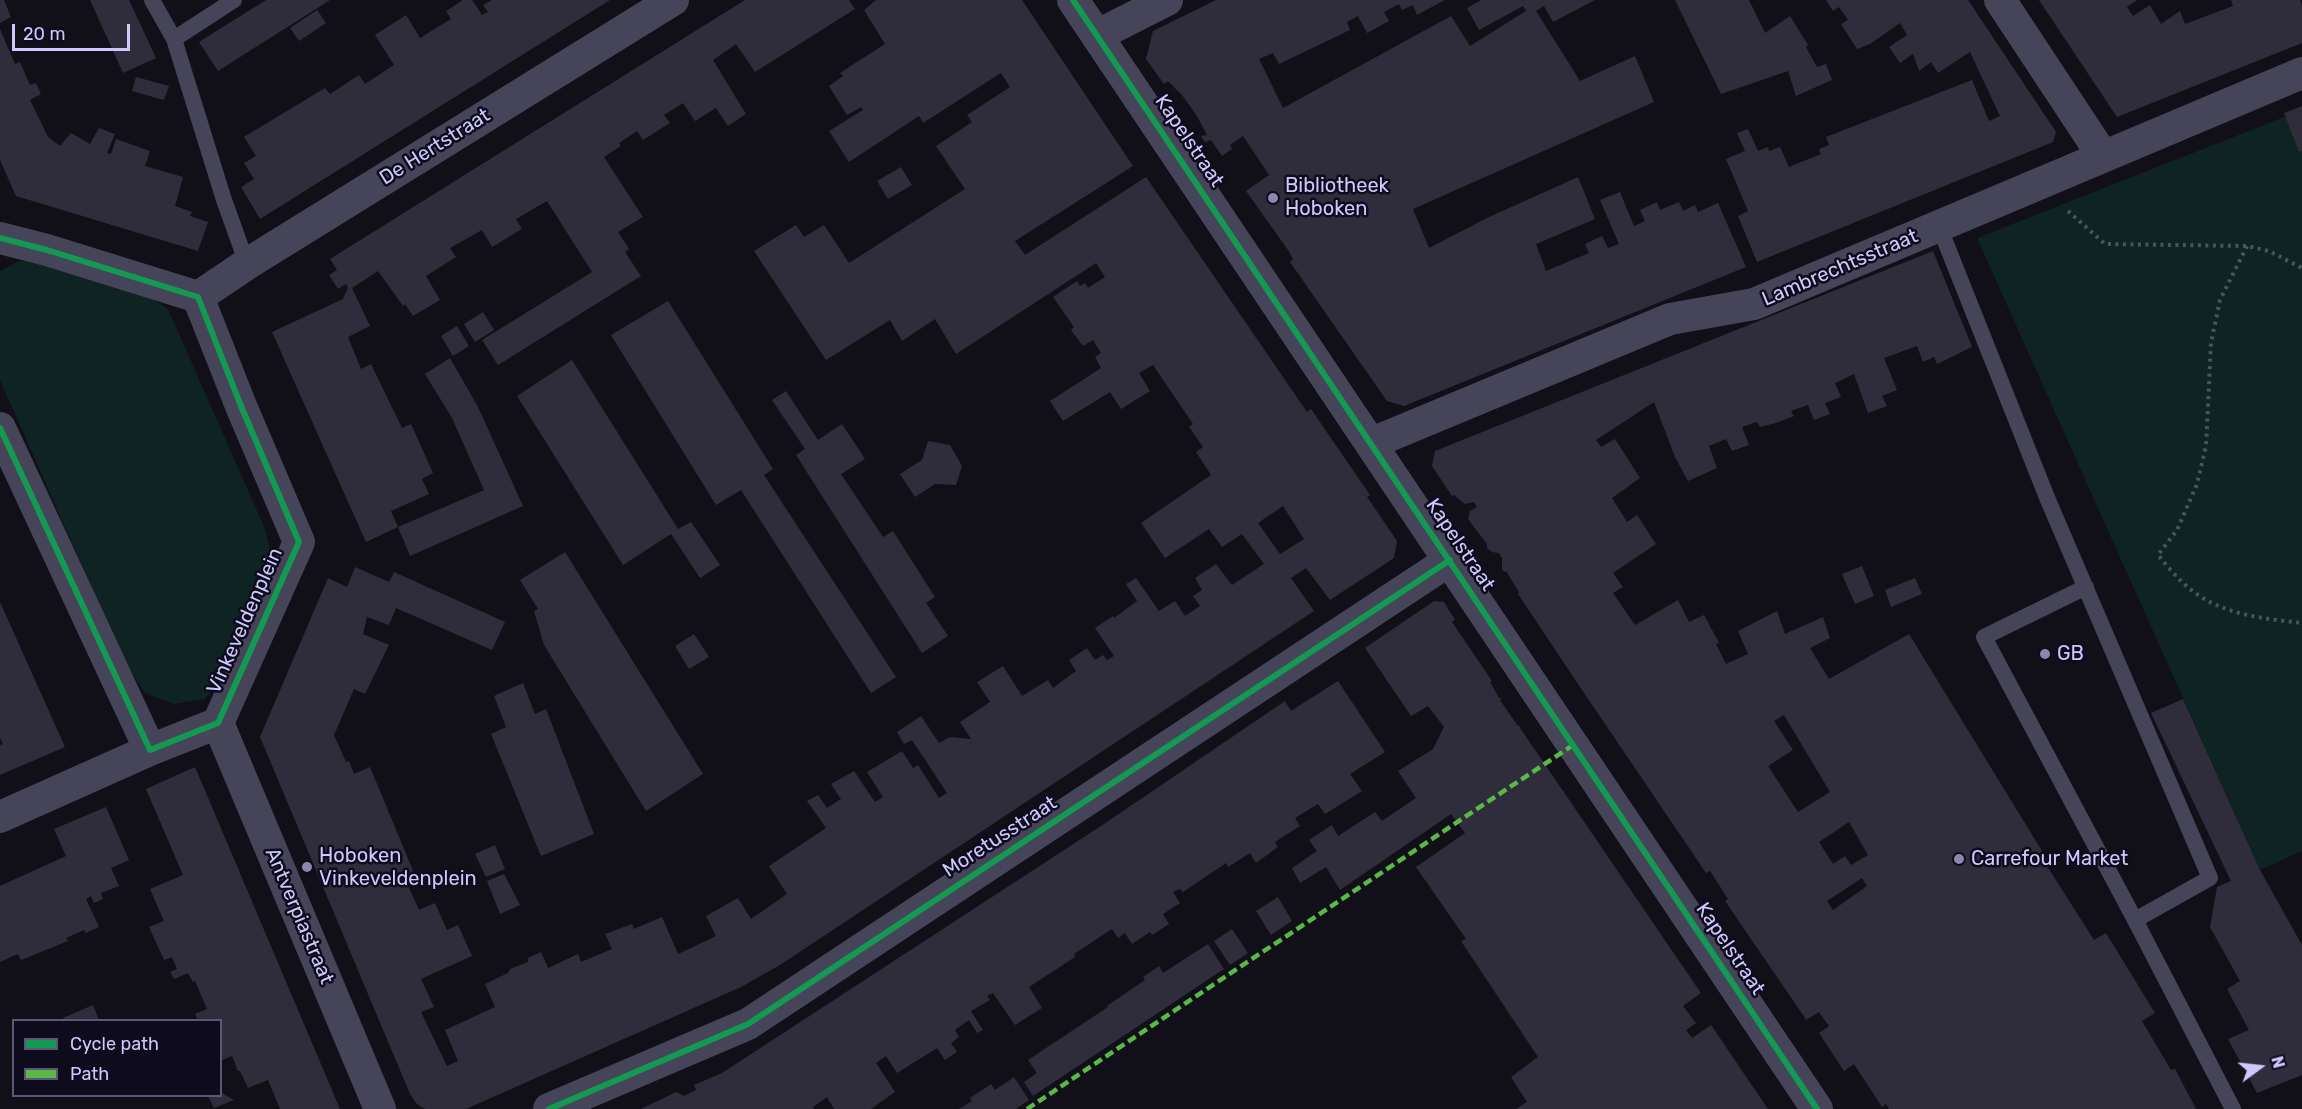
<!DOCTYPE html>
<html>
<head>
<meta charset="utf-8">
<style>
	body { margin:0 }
	#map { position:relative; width:2302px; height:1109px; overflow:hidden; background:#111018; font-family:Rubik,sans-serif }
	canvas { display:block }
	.legend { position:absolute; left:12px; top:1019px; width:210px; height:78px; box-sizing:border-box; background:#0e0c1c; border:2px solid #5a5876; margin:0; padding:8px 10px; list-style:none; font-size:18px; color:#cdc9fd }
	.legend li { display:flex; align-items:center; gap:12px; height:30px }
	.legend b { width:30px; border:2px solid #5a5876 }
	.north { position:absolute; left:2230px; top:1037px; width:60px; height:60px; -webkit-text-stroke:4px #0e0c1c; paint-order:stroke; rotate:75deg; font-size:16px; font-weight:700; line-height:24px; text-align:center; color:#cdc9fd }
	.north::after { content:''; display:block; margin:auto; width:21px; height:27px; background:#cdc9fd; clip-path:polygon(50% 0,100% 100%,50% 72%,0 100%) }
	.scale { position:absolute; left:12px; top:24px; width:118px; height:27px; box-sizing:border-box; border:3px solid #cdc9fd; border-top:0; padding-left:8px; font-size:18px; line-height:21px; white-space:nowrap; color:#cdc9fd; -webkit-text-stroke:4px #0e0c1c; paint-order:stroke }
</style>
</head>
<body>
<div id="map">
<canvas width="2302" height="1109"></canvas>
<ul class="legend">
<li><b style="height:8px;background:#139951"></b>Cycle path</li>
<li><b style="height:8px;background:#58b947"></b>Path</li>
</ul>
<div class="north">N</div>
<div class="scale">20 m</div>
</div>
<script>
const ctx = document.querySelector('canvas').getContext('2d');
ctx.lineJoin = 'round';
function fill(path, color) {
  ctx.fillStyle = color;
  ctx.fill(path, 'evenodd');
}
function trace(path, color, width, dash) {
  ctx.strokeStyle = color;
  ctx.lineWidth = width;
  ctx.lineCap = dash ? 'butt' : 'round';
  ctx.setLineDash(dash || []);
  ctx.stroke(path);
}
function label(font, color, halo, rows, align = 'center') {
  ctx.font = font + ' Rubik,sans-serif';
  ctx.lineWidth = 5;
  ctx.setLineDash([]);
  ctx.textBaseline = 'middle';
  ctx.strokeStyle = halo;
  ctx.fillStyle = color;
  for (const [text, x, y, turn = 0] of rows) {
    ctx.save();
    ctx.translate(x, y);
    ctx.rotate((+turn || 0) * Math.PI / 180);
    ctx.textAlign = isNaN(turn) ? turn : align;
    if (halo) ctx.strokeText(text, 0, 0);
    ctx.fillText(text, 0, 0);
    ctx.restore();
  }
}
fill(new Path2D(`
	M2302,110V851L2260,870L1977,238Z
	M55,260L135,288L168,309L266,531L273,568L226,678L204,699L173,704L145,693L125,663L0,380V271L20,261Z`), '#0f2323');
fill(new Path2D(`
	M0,0H4L11,17L0,23Z
	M90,0H129L156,58L123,73Z
	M266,0H330L218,71L199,42Z
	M463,0H472L482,15L488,12L483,5L492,0H610L260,219L241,187L254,179L244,163L256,156L244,137L325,88L330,94L359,75L365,84L394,65L375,35L406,15L420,38L451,19L446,11Z
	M745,0H849L855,9L755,72L736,44L713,60L746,114L728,126L716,108L695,121L683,103L664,115L670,123L643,140L637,131L619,143L621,146L604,157L643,217L618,232L629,249L625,252L641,276L498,365L482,340L592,272L547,201L516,219L522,229L492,247L482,230L450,248L456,257L426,276L440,300L413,316L405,304L403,306L378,271L352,288L370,326L348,337L361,369L371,364L402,428L411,424L433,473L422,479L429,494L391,511L398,527L366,542L272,332L343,299L348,288L346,284L338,289L329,275L337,270L330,259Z
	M876,0H1022L1133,166L1015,241L1025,255L1146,177L1307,412L1311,409L1370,495L1367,497L1397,541L1394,558L1330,600L1306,568L1291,578L1314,611L780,965L741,987L466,1109H425L417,1104L410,1094L260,737L328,578L347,587L355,567L389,582L394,572L505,622L492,650L396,608L389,625L367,617L363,634L389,645L365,694L354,689L334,735L346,762L349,761L354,774L370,767L414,873L404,877L419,910L435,903L447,930L458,925L472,956L421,979L434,1007L421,1012L447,1066L458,1061L445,1030L495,1007L485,984L508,973L510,969L528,962V958L541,952L548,968L578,954L581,962L612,949L605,934L632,924L634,929L662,917L678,954L716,936L706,916L738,898L751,919L787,894L769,866L826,828L807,801L818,795L827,808L841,799L831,784L854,771L875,802L883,797L867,772L902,751L913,768L918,765L939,798L947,793L912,740L904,744L897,732L921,716L939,743L950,737L971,739L960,722L990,702L977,682L1003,666L1022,696L1048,680L1053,688L1076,671L1069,660L1087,648L1095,660L1103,655L1107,660L1114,656L1095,628L1113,616L1114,618L1137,601L1126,584L1136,578L1159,611L1175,601L1185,616L1200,606L1193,596L1202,590L1195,578L1216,564L1232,585L1264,564L1242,534L1222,547L1209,529L1165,558L1141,523L1211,475L1196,452L1203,447L1189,427L1193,424L1153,365L1139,373L1150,391L1121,409L1110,392L1063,421L1050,401L1101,368L1095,357L1101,353L1093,340L1083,346L1071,330L1074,327L1053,297L1077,281L1080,286L1085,283L1088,288L1105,277L1096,263L956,354L935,319L902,341L890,320L826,360L754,251L796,225L804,237L824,225L849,263L965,189L936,146L972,122L967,115L1010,87L1001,73L923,123L919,116L849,162L829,131L863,110L861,107L847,115L829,86L843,76L840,73L885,44L864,10ZM1283,506L1304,539L1280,554L1258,523Z
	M1216,0H1445L1417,15L1413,5L1402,10L1399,4L1384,12L1389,21L1367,33L1358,16L1347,22L1350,30L1279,64L1273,53L1259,59L1283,108L1451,16L1470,46L1526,11L1523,6L1479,30L1467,8L1481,0H1595L1553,22L1544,6L1536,11L1580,81L1635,56L1654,102L1413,209L1429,248L1487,218L1578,177L1595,219L1536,244L1546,271L1589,253L1585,244L1602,236L1608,248L1619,244L1600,200L1620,192L1634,226L1645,221L1640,210L1657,202L1660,210L1679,202L1683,211L1695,205L1698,212L1718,203L1746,267L1404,406L1387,401L1290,262L1293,259L1288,250L1246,191L1269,175L1243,136L1230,145L1232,149L1222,156L1211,140L1205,142L1201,136L1207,135L1197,116L1182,95L1168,81L1164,84L1146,59L1153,31Z
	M1675,0H1749L1765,33L1790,16L1808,45L1806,47L1817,67L1826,64L1832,80L1796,96L1788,71L1721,94Z
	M1826,0H1968L2056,132L2053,142L1757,262L1738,216L1748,211L1726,159L1745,151L1737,133L1748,129L1758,151L1768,147L1769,151L1780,147L1789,167L1821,154L1819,149L1829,145L1826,137L1972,80L1989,121L2000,116L1970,52L1938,73L1931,62L1919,71L1913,54L1900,63L1889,47L1907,35L1900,23L1870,44L1857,49L1841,24L1848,20L1839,7L1833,11Z
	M2039,0H2137L2127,7L2133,16L2150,5L2161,24L2180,11L2185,24L2233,6L2231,0H2300L2302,6V43L2117,117Z
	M317,10L326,23L299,41L290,28Z
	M0,29L15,64L20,62L30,85L36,83L41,94L30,100L48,137L60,146L71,133L90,144L99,128L115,134L107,153L111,154L116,139L150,151L145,166L183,177L175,206L192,212L190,216L208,222L198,251L16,196L0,160Z
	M136,77L169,86L164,100L132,91Z
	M2302,106V151L2299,152L2284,113Z
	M901,167L912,185L888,199L877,181Z
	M1933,251L1972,347L1937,364L1934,357L1923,362L1917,346L1884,358L1897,390L1882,396L1887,406L1868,413L1854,374L1835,383L1841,397L1825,403L1830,414L1814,420L1808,405L1791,411L1794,416L1776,423L1760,427L1757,422L1742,427L1749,445L1732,451L1726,439L1709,446L1717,468L1688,481L1675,457L1654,402L1596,440L1601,447L1615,439L1640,478L1612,498L1627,522L1637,515L1656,544L1613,573L1623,587L1613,593L1635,625L1678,600L1689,622L1704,615L1719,643L1716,644L1726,664L1748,654L1738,631L1777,611L1785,634L1823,617L1830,638L1810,648L1829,679L1909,634L2050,864L2047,866L2094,940L2106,933L2155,1013L2142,1021L2171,1070L2175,1069L2196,1109H1889L1886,1104L1882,1107L1854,1064L1844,1071L1819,1033L1829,1026L1819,1012L1806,1020L1805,1018L1725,901L1728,899L1710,871L1706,873L1576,681L1518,594L1519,592L1506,571L1504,572L1502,569V558L1499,553L1492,552L1487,548V544L1468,519L1470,511L1477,507L1474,502L1465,504L1454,495L1452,496L1432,466L1435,451ZM1784,715L1830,792L1798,812L1768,766L1793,750L1774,721ZM1849,822L1868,855L1851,865L1845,856L1833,864L1819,842ZM1862,878L1867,886L1833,910L1827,901Z
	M668,301L773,469L764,475L896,677L871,693L741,490L716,505L611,335Z
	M483,312L494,330L475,342L464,324Z
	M457,326L469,346L453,356L441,336Z
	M450,358L478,407L523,506L410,556L398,527L484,490L452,418L425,374Z
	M572,360L678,529L691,522L720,565L700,578L671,534L623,565L517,396Z
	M786,391L818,440L842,424L865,459L841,474L883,537L893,531L935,597L926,603L948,636L922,653L796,455L805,449L772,400Z
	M928,441L950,445L962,466L956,485L935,484L915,497L900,474L922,460Z
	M565,552L703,774L646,811L544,645L534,611L538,609L520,580Z
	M1862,566L1874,596L1855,604L1842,574Z
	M1915,578L1922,594L1891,607L1885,590Z
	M1434,601L1444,602L1455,620L1452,622L1492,681L1490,682L1499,698H1502L1500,700L1518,726L1521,727L1520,728L1701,993L1683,1006L1696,1023L1686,1030L1692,1038L1711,1025L1768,1109H1516L1527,1102L1511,1077L1538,1057L1461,941L1466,939L1416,867L1465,833L1451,814L1340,890L1326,867L1300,883L1292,868L1317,851L1309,840L1332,825L1338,836L1375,812L1382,821L1416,798L1398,771L1433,749L1444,727L1428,706L1411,716L1365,648Z
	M0,602L65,747L0,775V745L3,744L0,738Z
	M694,634L709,657L689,669L675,646Z
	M1338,681L1385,752L1350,774L1362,791L1325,814L1318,804L1295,818L1300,826L1275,842L1278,847L1256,863L1250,853L1228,867L1226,863L1183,892L1180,889L1173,892L1180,903L1163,914L1169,924L1152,935L1150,932L1132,944L1125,933L1118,938L1112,929L1074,954L1075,957L1029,987L1042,1008L1015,1025L993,993L987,996L990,1000L971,1011L983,1030L977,1033L969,1020L955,1030L959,1037L951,1043L957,1052L945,1060L937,1048L897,1073L886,1056L876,1063L895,1092L871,1109H834L827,1097L813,1107L814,1109H641L676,1092L684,1096L696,1090L694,1085L722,1073L1104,824L1285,701L1291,711Z
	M523,683L535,714L546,709L594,834L541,856L491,734L506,727L494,696Z
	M2183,699L2260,870L2302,945V1075L2257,1093L2228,1039L2249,1030L2227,989L2240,981L2210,927L2217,887L2231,881L2151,713Z
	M195,767L284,977L340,1109H280L268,1080L248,1088L240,1071H238L232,1056L220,1061V1020H198L195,1014L207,1009L195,981L193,982L188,973L174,979L170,972L177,969L172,957L164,960L149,927L164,921L150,889L183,875L146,789Z
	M106,807L129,860L111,868L119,886L101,893L103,899L94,903L91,896L86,899L99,927L86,933L84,930L66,938L68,941L21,960L18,954L0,962V886L66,856L54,829Z
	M495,845L505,869L486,877L475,854Z
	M504,874L520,905L500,914L487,881Z
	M1278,897L1292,921L1271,935L1256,911Z
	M1232,929L1248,953L1230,965L1214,941Z
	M1208,944L1224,969L1033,1096L1024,1082L1037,1073L1028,1060L1108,1007L1107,1006L1145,980L1143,977L1159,966L1163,973Z
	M93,1005L99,1020H64L63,1018Z
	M1014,1077L1029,1100L1016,1109H959L972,1101L970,1098L991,1084L995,1090Z
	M220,1092L234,1100L214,1108L208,1096H220Z`), '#2f2d3c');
trace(new Path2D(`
	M2068,211L2105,244L2247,246L2269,251L2302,268
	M2247,246L2220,300L2211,343L2206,446L2197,484L2177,530L2158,555C2169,568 2180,582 2194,592C2224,615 2266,619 2302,623`), '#475561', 4, [3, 4.5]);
trace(new Path2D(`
	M152,0L174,39L224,200L247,264
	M174,39L234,0
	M1939,226L2048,500L2210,878L2135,920L2233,1109
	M2086,587L1984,637L2135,920`), '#454459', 16);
trace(new Path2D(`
	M1073,0L1817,1109
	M2000,0L2103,156
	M1098,35L1167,0
	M0,238L47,250L198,297L241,406L299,542L218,723L150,750L0,428
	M198,297L247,264L673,0
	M1372,443L1670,319L1754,304L2302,73
	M218,723L380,1109
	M0,817L150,750
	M549,1109L748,1024L1450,560`), '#454459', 32);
trace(new Path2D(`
	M1027,1109L1573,745`), '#58b947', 4.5, [9, 4.5]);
trace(new Path2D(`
	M1073,0L1817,1109
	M0,238L47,250L198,297L241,406L299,542L218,723L150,750L0,428
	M549,1109L748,1024L1450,560`), '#139951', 6);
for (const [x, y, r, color] of [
	[1273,198,6,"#8b88ad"],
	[2045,654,6,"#8b88ad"],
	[1959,859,6,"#8b88ad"],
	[307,867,6,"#8b88ad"]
]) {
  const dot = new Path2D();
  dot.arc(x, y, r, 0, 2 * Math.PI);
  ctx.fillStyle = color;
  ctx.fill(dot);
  trace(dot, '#0e0c1c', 2);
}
label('20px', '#cdc9fd', '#0e0c1c', [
	["Kapelstraat",1189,141,56],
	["De Hertstraat",435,147,-32],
	["Lambrechtsstraat",1840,268,-23],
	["Kapelstraat",1460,545,56],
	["Vinkeveldenplein",245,621,-66],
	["Moretusstraat",1000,837,-33],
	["Antverpiastraat",299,916,67],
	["Kapelstraat",1730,949,56]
]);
label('20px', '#cdc9fd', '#0e0c1c', [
	["Bibliotheek",1285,186],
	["Hoboken",1285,209],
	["GB",2057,654],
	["Hoboken",319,856],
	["Vinkeveldenplein",319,879],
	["Carrefour Market",1971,859]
], 'left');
</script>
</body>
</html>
